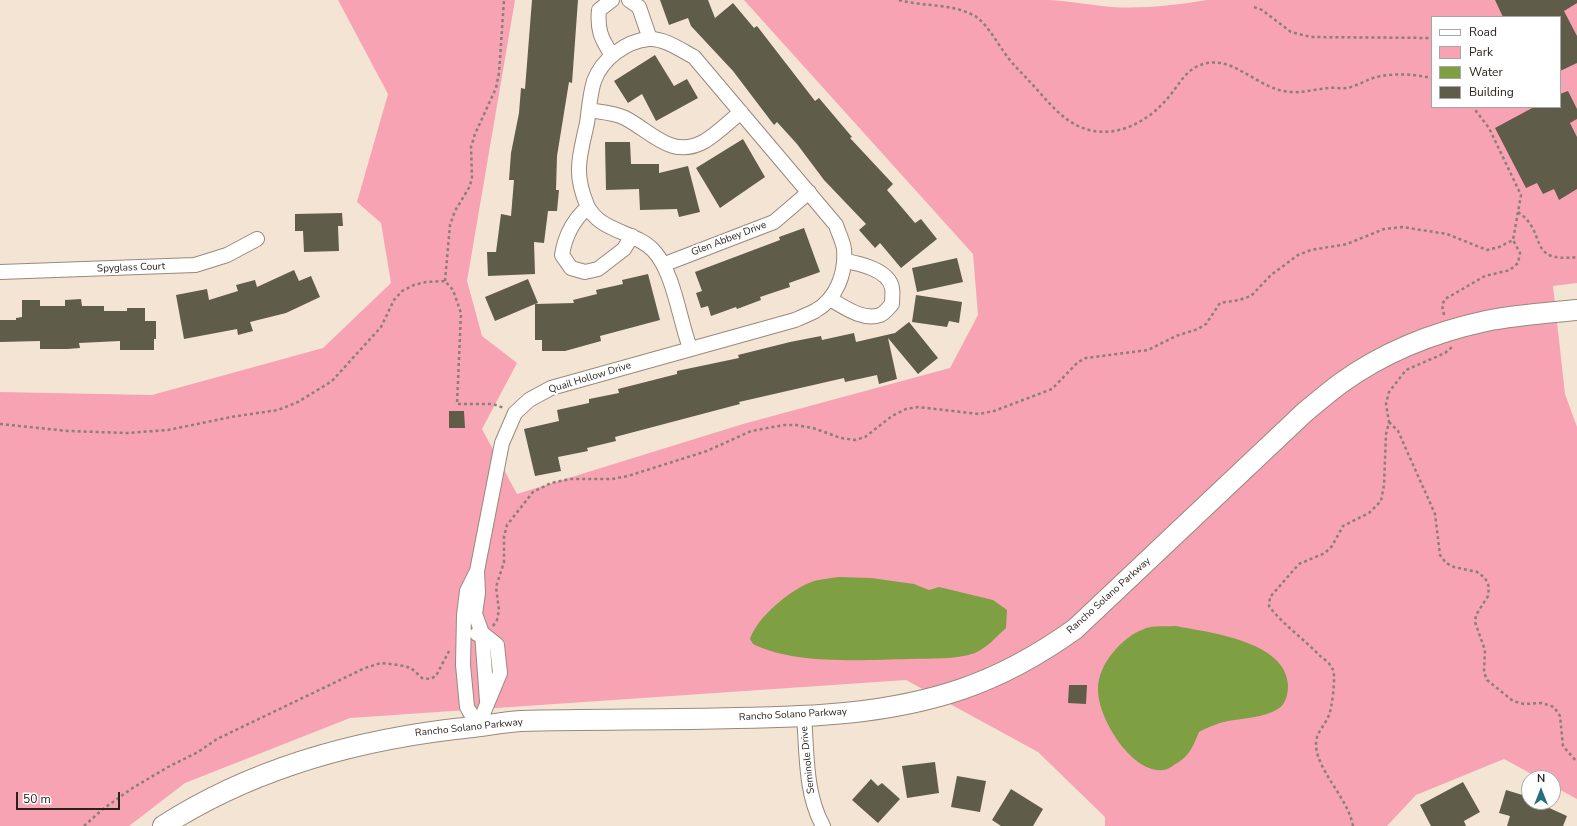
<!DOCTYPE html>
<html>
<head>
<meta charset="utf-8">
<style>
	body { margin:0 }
	#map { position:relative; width:1577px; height:826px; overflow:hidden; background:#f4e4d4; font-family:"Nunito Sans",sans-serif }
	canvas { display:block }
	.legend { position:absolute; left:1431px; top:16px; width:130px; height:92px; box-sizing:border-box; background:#fff; border:1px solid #a9a7a5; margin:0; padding:5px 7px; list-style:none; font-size:12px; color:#29231d }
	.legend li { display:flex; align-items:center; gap:8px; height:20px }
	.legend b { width:20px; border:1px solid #a9a7a5 }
	.north { position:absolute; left:1521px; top:770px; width:40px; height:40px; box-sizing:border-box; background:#fff; border:1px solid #a9a7a5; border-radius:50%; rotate:0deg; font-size:11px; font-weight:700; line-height:16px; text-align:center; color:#29231d }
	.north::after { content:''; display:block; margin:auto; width:14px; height:18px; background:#286e7d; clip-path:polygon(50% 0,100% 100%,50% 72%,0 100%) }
	.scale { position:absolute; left:16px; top:792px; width:104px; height:18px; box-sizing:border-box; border:2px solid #29231d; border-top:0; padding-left:5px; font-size:12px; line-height:14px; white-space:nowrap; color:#29231d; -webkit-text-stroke:3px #fff; paint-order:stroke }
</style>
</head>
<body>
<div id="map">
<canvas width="1577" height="826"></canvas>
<ul class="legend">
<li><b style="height:5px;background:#fff"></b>Road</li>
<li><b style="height:11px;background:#f7a3b4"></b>Park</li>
<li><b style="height:11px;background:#7e9f42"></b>Water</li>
<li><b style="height:11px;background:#605c4a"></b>Building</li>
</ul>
<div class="north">N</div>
<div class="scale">50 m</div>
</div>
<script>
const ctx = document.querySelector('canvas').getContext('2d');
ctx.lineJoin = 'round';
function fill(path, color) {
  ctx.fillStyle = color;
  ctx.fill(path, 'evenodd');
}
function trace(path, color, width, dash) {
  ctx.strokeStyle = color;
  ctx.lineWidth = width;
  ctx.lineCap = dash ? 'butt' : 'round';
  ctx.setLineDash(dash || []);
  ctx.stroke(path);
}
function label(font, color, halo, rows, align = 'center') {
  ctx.font = font + ' "Nunito Sans",sans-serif';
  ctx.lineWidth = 4;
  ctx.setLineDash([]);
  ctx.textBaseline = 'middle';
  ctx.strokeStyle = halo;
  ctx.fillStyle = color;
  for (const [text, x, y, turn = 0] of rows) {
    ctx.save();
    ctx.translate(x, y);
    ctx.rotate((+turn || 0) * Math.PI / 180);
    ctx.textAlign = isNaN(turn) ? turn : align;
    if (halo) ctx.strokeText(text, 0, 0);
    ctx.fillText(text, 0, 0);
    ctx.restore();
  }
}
fill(new Path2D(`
	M338,0H515L467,281L482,336L517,363L482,429L517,494L743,424L950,368L978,315L973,254L744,0H1048C1070,1 1091,5 1112,7C1143,9 1176,5 1207,0H1577V283L1553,286L1565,394L1577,427V799L1553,786V778H1539L1504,759L1416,795L1387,826H1105V817L1038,752L906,680L350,718L185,783L129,826H0V392L152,395L323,348L391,283L381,223L357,202L388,94ZM1432,17H1560V107H1432Z`), '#f7a3b4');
fill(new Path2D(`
	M839,577L871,578L914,584L929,590L939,587L993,600L1007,610L1006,628C997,636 987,648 975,653C955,660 931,658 909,659C863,660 795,665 753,644L750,639C758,616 791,589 814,581C822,579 831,578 839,577Z
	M1175,626C1208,632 1286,641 1288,685C1288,694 1286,704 1278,709C1263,718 1244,718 1228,721C1218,723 1208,727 1199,732C1192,748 1190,756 1174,765C1171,767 1167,770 1163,770C1132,774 1097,717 1098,689C1098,664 1122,637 1144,629C1153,625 1165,627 1175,626Z`), '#7e9f42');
fill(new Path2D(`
	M532,0H578L572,83L569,82L557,156L556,190H559L557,211H548L544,243L534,242L535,274L488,276L487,252H496L501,214L511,216L514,180H509L511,153L519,113L521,88L525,89Z
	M660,0H708L715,18L733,3L754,28L757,26L815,101L819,98L852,137L850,138L893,184L887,190L915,223L921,219L937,239L901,268L880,243L875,248L859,230L866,224L824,180L797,144L777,122L774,125L733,71L691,26L688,18L669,25Z
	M1495,0H1577V3L1564,11L1577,36V63L1560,71V17H1503Z
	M655,55L674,86L687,79L698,98L656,121L642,94L628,103L614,81Z
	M1568,91L1577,109V119L1570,123L1577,137V189L1559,200L1554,189L1543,194L1537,183L1526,188L1495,128L1534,107H1560V94Z
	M743,139L765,177L720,208L696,168Z
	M605,142H630L631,164H659V173L688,166L700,212L679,217L677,209L640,210L639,189L606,190Z
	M342,213L343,226H338L339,251L304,252L303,231H295V214Z
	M804,228L820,272L789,283L790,287L760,297L761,300L737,309L736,307L711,316L708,306L701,308L696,293L702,291L695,272L780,240L779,237Z
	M957,258L963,282L917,292L912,268Z
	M294,270L299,281L311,276L320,297L286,313L250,322L253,331L238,335L237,329L184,339L176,295L207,289L209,300L238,291L236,285L255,280L257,287Z
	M648,274L660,320L600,336L601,341L565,351H542V340H535V304L495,321L485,297L528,279L538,303L535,304L574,303L573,300L597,294L596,290L623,284L622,280Z
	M916,295L962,302L959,323L949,321L947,327L912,322Z
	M81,299L82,306H104V311H127V308H145V321H156V339H154V350H120V341L79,343L80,348L67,349H40V341L0,342V320H16V318L22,317V300H40V306H65V300Z
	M909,322L938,358L918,374L888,338L897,379L879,384L877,375L845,382L844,378L739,402L740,404L615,437L616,441L587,448L588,451L558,457L561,471L535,476L524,429L559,421L557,410L589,403V399L619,393L618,389L677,374V371L739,358L738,355L790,342L821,336L822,340L854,333L856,342L895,333Z
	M449,411H464L465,428H449Z
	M1069,685H1087L1086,704L1068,703Z
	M935,762L939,793L907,798L902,766Z
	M957,776L986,781L980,812L951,807Z
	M871,779L878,786L882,783L900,799L878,823L852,800Z
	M1463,782L1480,812L1464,821L1466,826H1431L1420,805Z
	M1011,789L1043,809L1033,826H1001L992,820Z
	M1506,790L1529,797V802H1536L1567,816L1563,826H1507L1510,816L1499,813Z`), '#605c4a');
const street = new Path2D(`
	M629,0L639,7L650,39
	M612,55C601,39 597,29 599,10L612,0
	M589,110C600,112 615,113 625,118C652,132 672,160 705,141C718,133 730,121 741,112
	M588,207C573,220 565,236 562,255L571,268L585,272L598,269L624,249L632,236
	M665,264L774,222L809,192
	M0,272L195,265L227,255L257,239
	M830,299C844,307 863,321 880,315C885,313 889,307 892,304C892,299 893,293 892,288C889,270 859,263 844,261
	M476,573L467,591L464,615L463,665L467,707L478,726
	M477,634L482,633L487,701
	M804,716C807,752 805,794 823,826
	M478,726L500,673L497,645L482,633L475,614L478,593L477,571L502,443L515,413L529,400L551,388L795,320C802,317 809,314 815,311C837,299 846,272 844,249C843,241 838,232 836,225L694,57C681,50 664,38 649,39C626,41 602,59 594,81C590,94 589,109 587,123C580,156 573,172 587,205C599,232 635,231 653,250C674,272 679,319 690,348`);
const secondary = new Path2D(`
	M163,826C256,766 363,738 473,727C489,725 505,722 521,721C592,719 664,720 736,718C812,717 889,714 962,689C1003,675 1040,654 1075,629L1305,412C1317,402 1329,392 1341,383C1384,352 1435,332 1486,321C1516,315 1547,313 1577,310`);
trace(street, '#98897b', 16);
trace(secondary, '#98897b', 22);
trace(new Path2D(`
	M899,0C924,7 952,3 975,16C987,24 996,41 1004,52C1012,64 1022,73 1031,83C1050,103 1065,126 1094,131C1122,136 1150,119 1167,99C1177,88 1183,74 1196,67C1231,49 1255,90 1291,92C1304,93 1316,89 1328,88C1334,87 1341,89 1347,88C1357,86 1366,80 1376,77C1395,73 1413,74 1432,78
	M1254,7L1262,10L1291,32L1311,37L1432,38
	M1518,212C1549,233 1525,263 1577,257
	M445,281L450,225L455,211L470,186L472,177L471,147L475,134L496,88L499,73L504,0
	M1444,315L1442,305L1445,299L1485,276L1510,270L1518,263L1520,253L1513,240
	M1389,422L1398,431L1435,514L1440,555L1446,563L1454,567L1477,572L1485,578L1489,587L1488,596L1476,615L1475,622L1485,650L1484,672L1487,680L1513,701L1524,704L1542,703L1554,707L1560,716L1563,746L1577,762
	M0,424L68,431L127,433L168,430L231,417L278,410L298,402L332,381L381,327L394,300L402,291L414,285L426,282L445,281L453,290L461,313L457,404H493L504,408
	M493,626L497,620L499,610L496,587L504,562V537L507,525L533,492L551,483L570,479H612L628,476L707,451L751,431L784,425H796L813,428L841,438L855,440L865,437L892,416L906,409L918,407L979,414L994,411L1052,389L1078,362L1086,358L1148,350L1176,336L1198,329L1206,324L1220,303L1239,300L1251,296L1271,275L1298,255L1311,250L1347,244L1384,229L1402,227L1447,234L1487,250L1499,247L1513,240L1521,195L1489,128L1473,107
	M84,826L103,809L131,789L168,767L198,752L217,739L365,668L381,663L399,665L411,668L422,678L430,679L436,676L449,651
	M1353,826C1348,798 1318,772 1316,746C1315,733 1325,726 1329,715C1332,708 1336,676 1333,670C1331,664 1324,659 1319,655C1303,638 1282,624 1269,606L1270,597L1299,564L1325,553L1332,546L1343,526L1369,513L1381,501L1384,485L1386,434L1389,422L1386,404L1389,392L1406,370L1445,353L1452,347`), '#8a8075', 2.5, [3, 3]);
trace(street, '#fff', 14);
trace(secondary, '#fff', 20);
label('10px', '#29231d', '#fff', [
	["Glen Abbey Drive",729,239,-21],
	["Spyglass Court",131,268,-2],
	["Quail Hollow Drive",590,378,-17],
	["Rancho Solano Parkway",1109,596,-42],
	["Rancho Solano Parkway",793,715,-3],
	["Rancho Solano Parkway",469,728,-6],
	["Seminole Drive",808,760,-96]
]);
</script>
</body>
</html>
